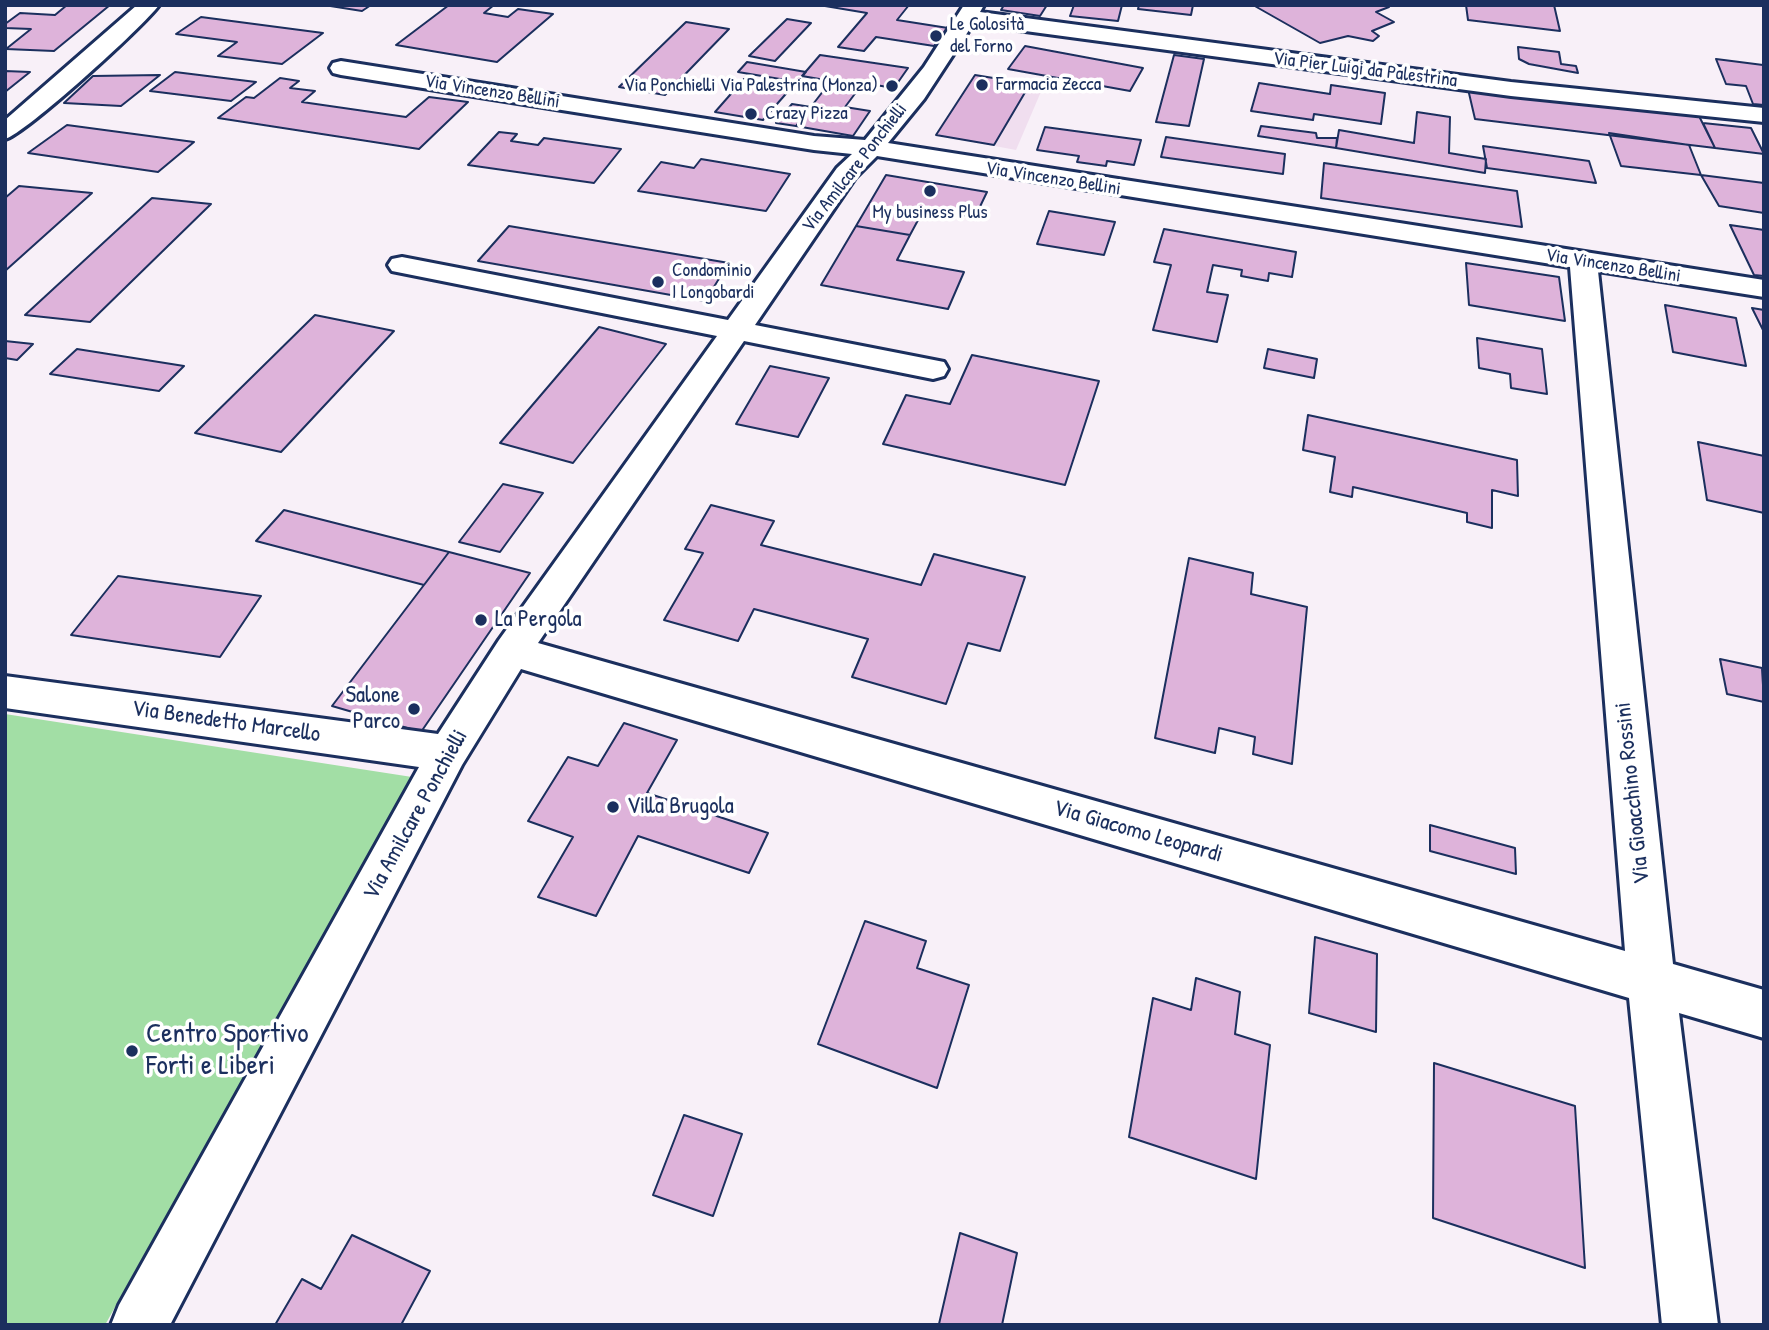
<!DOCTYPE html>
<html>
<head>
<meta charset="utf-8">
<style>
	body { margin:0 }
	#map { position:relative; width:1769px; height:1330px; overflow:hidden; background:#f8f0f8; font-family:"Patrick Hand",sans-serif }
	canvas { display:block }
	.frame { position:absolute; inset:0; border:7px solid #1b2f5e; pointer-events:none }
</style>
</head>
<body>
<div id="map">
<canvas width="1769" height="1330"></canvas>
<div class="frame"></div>
</div>
<script>
const ctx = document.querySelector('canvas').getContext('2d');
ctx.lineJoin = 'round';
function fill(path, color) {
  ctx.fillStyle = color;
  ctx.fill(path, 'evenodd');
}
function trace(path, color, width, dash) {
  ctx.strokeStyle = color;
  ctx.lineWidth = width;
  ctx.lineCap = dash ? 'butt' : 'round';
  ctx.setLineDash(dash || []);
  ctx.stroke(path);
}
function label(font, color, halo, rows, align = 'center') {
  ctx.font = font + ' "Patrick Hand",sans-serif';
  ctx.lineWidth = 7;
  ctx.setLineDash([]);
  ctx.textBaseline = 'middle';
  ctx.strokeStyle = halo;
  ctx.fillStyle = color;
  for (const [text, x, y, turn = 0] of rows) {
    ctx.save();
    ctx.translate(x, y);
    ctx.rotate((+turn || 0) * Math.PI / 180);
    ctx.textAlign = isNaN(turn) ? turn : align;
    if (halo) ctx.strokeText(text, 0, 0);
    ctx.fillText(text, 0, 0);
    ctx.restore();
  }
}
fill(new Path2D(`
	M975,75L1043,87L1016,150L936,135Z`), '#f0deef');
fill(new Path2D(`
	M5,714L412,777L105,1325H5Z`), '#a2dea5');
const building = new Path2D(`
	M67,5H110L54,51L6,49L31,29L5,28V24L20,13L55,15Z
	M324,5H371L362,11Z
	M449,5H494L484,13L508,17L518,9L553,14L497,62L396,45Z
	M819,5H909L897,20L948,28L934,46L876,37L864,51L838,47L867,13Z
	M1004,5H1047L1040,16L1001,10Z
	M1074,5H1122L1118,21L1070,16Z
	M1139,5H1193L1191,15L1138,9Z
	M1253,5H1386L1389,7L1376,12L1394,22L1372,31L1379,36L1373,41L1348,36L1320,43Z
	M1466,5H1554L1560,31L1468,20Z
	M201,17L323,33L282,64L218,56L237,42L176,34Z
	M787,19L811,23L775,61L749,56Z
	M686,22L729,29L665,95L619,87Z
	M1025,46L1143,68L1130,91L1008,69Z
	M1518,47L1559,52L1561,64L1576,66L1578,73L1529,64L1519,59Z
	M820,55L908,68L894,88L863,83L845,107L870,111L853,136L796,126L831,81L802,76Z
	M1174,55L1204,59L1189,126L1156,122Z
	M1716,59L1763,65L1764,105L1753,104L1746,86L1726,84Z
	M747,62L806,72L798,82L738,72Z
	M5,71L30,72L5,92Z
	M175,72L256,82L231,101L150,91Z
	M160,75L121,106L64,103L93,76Z
	M975,75L1030,84L994,145L936,135Z
	M280,78L299,81L290,88L315,91L302,102L406,117L429,97L468,102L419,149L218,118L246,97L254,98Z
	M744,79L791,88L763,120L715,112Z
	M1259,83L1330,94L1331,85L1385,93L1381,124L1314,114L1313,120L1251,111Z
	M1468,89L1697,112L1715,148L1475,119Z
	M792,104L811,107L796,126L776,123Z
	M1417,112L1450,117L1449,153L1486,159L1485,173L1336,148L1339,130L1414,143Z
	M1703,123L1751,128L1764,154L1715,148Z
	M67,125L194,142L158,172L28,153Z
	M1261,126L1316,133L1317,138H1337L1336,148L1258,136Z
	M1045,127L1141,140L1134,165L1107,161L1106,166L1077,162L1079,156L1037,150Z
	M499,132L517,134L511,141L538,145L544,138L621,149L594,183L468,165Z
	M1609,133L1689,145L1701,175L1621,166Z
	M1166,137L1285,154L1283,174L1161,157Z
	M1483,146L1589,161L1596,183L1487,168Z
	M701,159L790,174L766,211L638,191L661,162L694,168Z
	M1324,163L1517,191L1522,227L1321,198Z
	M886,175L987,192L975,217L924,209L910,235L856,226Z
	M1701,175L1764,183V213L1719,206Z
	M19,186L92,193L5,271V198Z
	M152,198L211,204L90,322L25,315Z
	M1049,211L1115,222L1104,255L1037,244Z
	M1730,225L1764,230V276L1754,275Z
	M509,226L729,263L705,301L478,261Z
	M856,226L910,235L897,260L964,272L948,309L821,285Z
	M1164,229L1296,252L1292,277L1269,273L1268,281L1241,276L1242,270L1213,265L1207,292L1228,295L1217,342L1153,330L1171,265L1154,262Z
	M1466,263L1559,277L1565,321L1469,305Z
	M1665,305L1736,318L1746,366L1673,352Z
	M1752,308L1764,310V332Z
	M315,315L394,331L281,452L195,433Z
	M599,327L666,344L573,463L500,443Z
	M1477,338L1542,349L1547,394L1511,388L1510,374L1479,368Z
	M5,341L33,344L17,360L5,358Z
	M77,349L184,366L159,391L50,374Z
	M1268,349L1317,359L1314,378L1264,368Z
	M972,355L1099,381L1065,485L883,444L906,395L950,404Z
	M770,366L829,378L798,437L736,424Z
	M1308,415L1517,460L1518,496L1492,490V528L1467,522V513L1353,487L1352,497L1330,492L1335,457L1303,450Z
	M1698,442L1764,456V513L1707,500Z
	M503,484L543,493L500,552L459,542Z
	M711,505L774,521L761,545L921,585L934,554L1025,577L1000,651L968,643L946,704L852,677L868,639L754,609L738,641L664,620L703,553L685,549Z
	M284,510L449,552L424,585L256,541Z
	M449,552L530,573L421,732L332,706Z
	M1189,558L1253,573L1251,594L1307,607L1292,764L1253,754L1255,737L1219,728L1215,753L1155,738Z
	M118,576L261,596L220,657L71,635Z
	M1720,659L1762,668L1764,702L1727,694Z
	M624,723L677,740L647,793L768,833L749,873L638,836L596,916L538,897L573,837L528,821L568,757L598,766Z
	M1430,825L1515,848L1516,874L1430,851Z
	M865,921L926,941L917,968L969,985L937,1088L818,1044Z
	M1315,937L1377,954L1376,1032L1309,1013Z
	M1196,978L1240,992L1235,1034L1270,1045L1256,1179L1129,1137L1153,998L1191,1010Z
	M1434,1063L1575,1106L1585,1268L1433,1218Z
	M684,1115L742,1134L713,1216L653,1195Z
	M960,1233L1017,1253L1002,1325L939,1324Z
	M352,1235L430,1271L401,1325H275L302,1279L321,1289Z`);
fill(building, '#deb3da');
trace(building, '#1b2f5e', 2);
const street = new Path2D(`
	M137,5H159C144,26 25,134 5,139V120Z
	M964,5H984L980,12L1511,82L1764,108V122L1511,96L973,24L924,99L888,143L1764,280V297L1598,271L1673,964L1764,990V1038L1679,1013L1718,1325H1662L1629,998L521,669L462,765L170,1325H111L119,1305L419,767L5,708V676L438,734L499,640L717,336L392,271L388,265L392,259L402,257L728,320L837,168L852,154L814,150L341,75L333,73L330,68L333,63L341,61L814,136L865,140L924,67ZM877,156L1570,267L1625,951L538,643L744,341L933,379L944,376L948,369L944,362L755,325L855,178Z`);
trace(street, '#1b2f5e', 6);
fill(street, '#fff');
for (const [x, y, r, color] of [
	[936,36,7,"#1b2f5e"],
	[982,85,7,"#1b2f5e"],
	[892,86,7,"#1b2f5e"],
	[751,114,7,"#1b2f5e"],
	[930,191,7,"#1b2f5e"],
	[658,282,7,"#1b2f5e"],
	[481,620,7,"#1b2f5e"],
	[414,709,7,"#1b2f5e"],
	[613,807,7,"#1b2f5e"],
	[132,1051,7,"#1b2f5e"]
]) {
  const dot = new Path2D();
  dot.arc(x, y, r, 0, 2 * Math.PI);
  ctx.fillStyle = color;
  ctx.fill(dot);
  trace(dot, '#fff', 2.5);
}
label('19px', '#1b2f5e', '#fff', [
	["Le Golosità",950,25],
	["del Forno",950,47],
	["Farmacia Zecca",996,85],
	["Via Ponchielli Via Palestrina (Monza)",878,86,"right"],
	["Crazy Pizza",765,114],
	["My business Plus",930,213,"center"],
	["Condominio",672,271],
	["I Longobardi",672,293]
], 'left');
label('19px', '#1b2f5e', '#fff', [
	["Via Pier Luigi da Palestrina",1365,70,7],
	["Via Vincenzo Bellini",492,92,9],
	["Via Amilcare Ponchielli",855,168,-52],
	["Via Vincenzo Bellini",1053,179,9],
	["Via Vincenzo Bellini",1613,266,9]
]);
label('23px', '#1b2f5e', '#fff', [
	["La Pergola",495,620],
	["Salone",400,696,"right"],
	["Parco",400,722,"right"],
	["Villa Brugola",627,807]
], 'left');
label('23px', '#1b2f5e', '#fff', [
	["Via Benedetto Marcello",226,722,8],
	["Via Gioacchino Rossini",1633,793,-96],
	["Via Amilcare Ponchielli",416,815,-61],
	["Via Giacomo Leopardi",1138,832,16]
]);
label('28px', '#1b2f5e', '#fff', [
	["Centro Sportivo",146,1035],
	["Forti e Liberi",146,1067]
], 'left');
</script>
</body>
</html>
